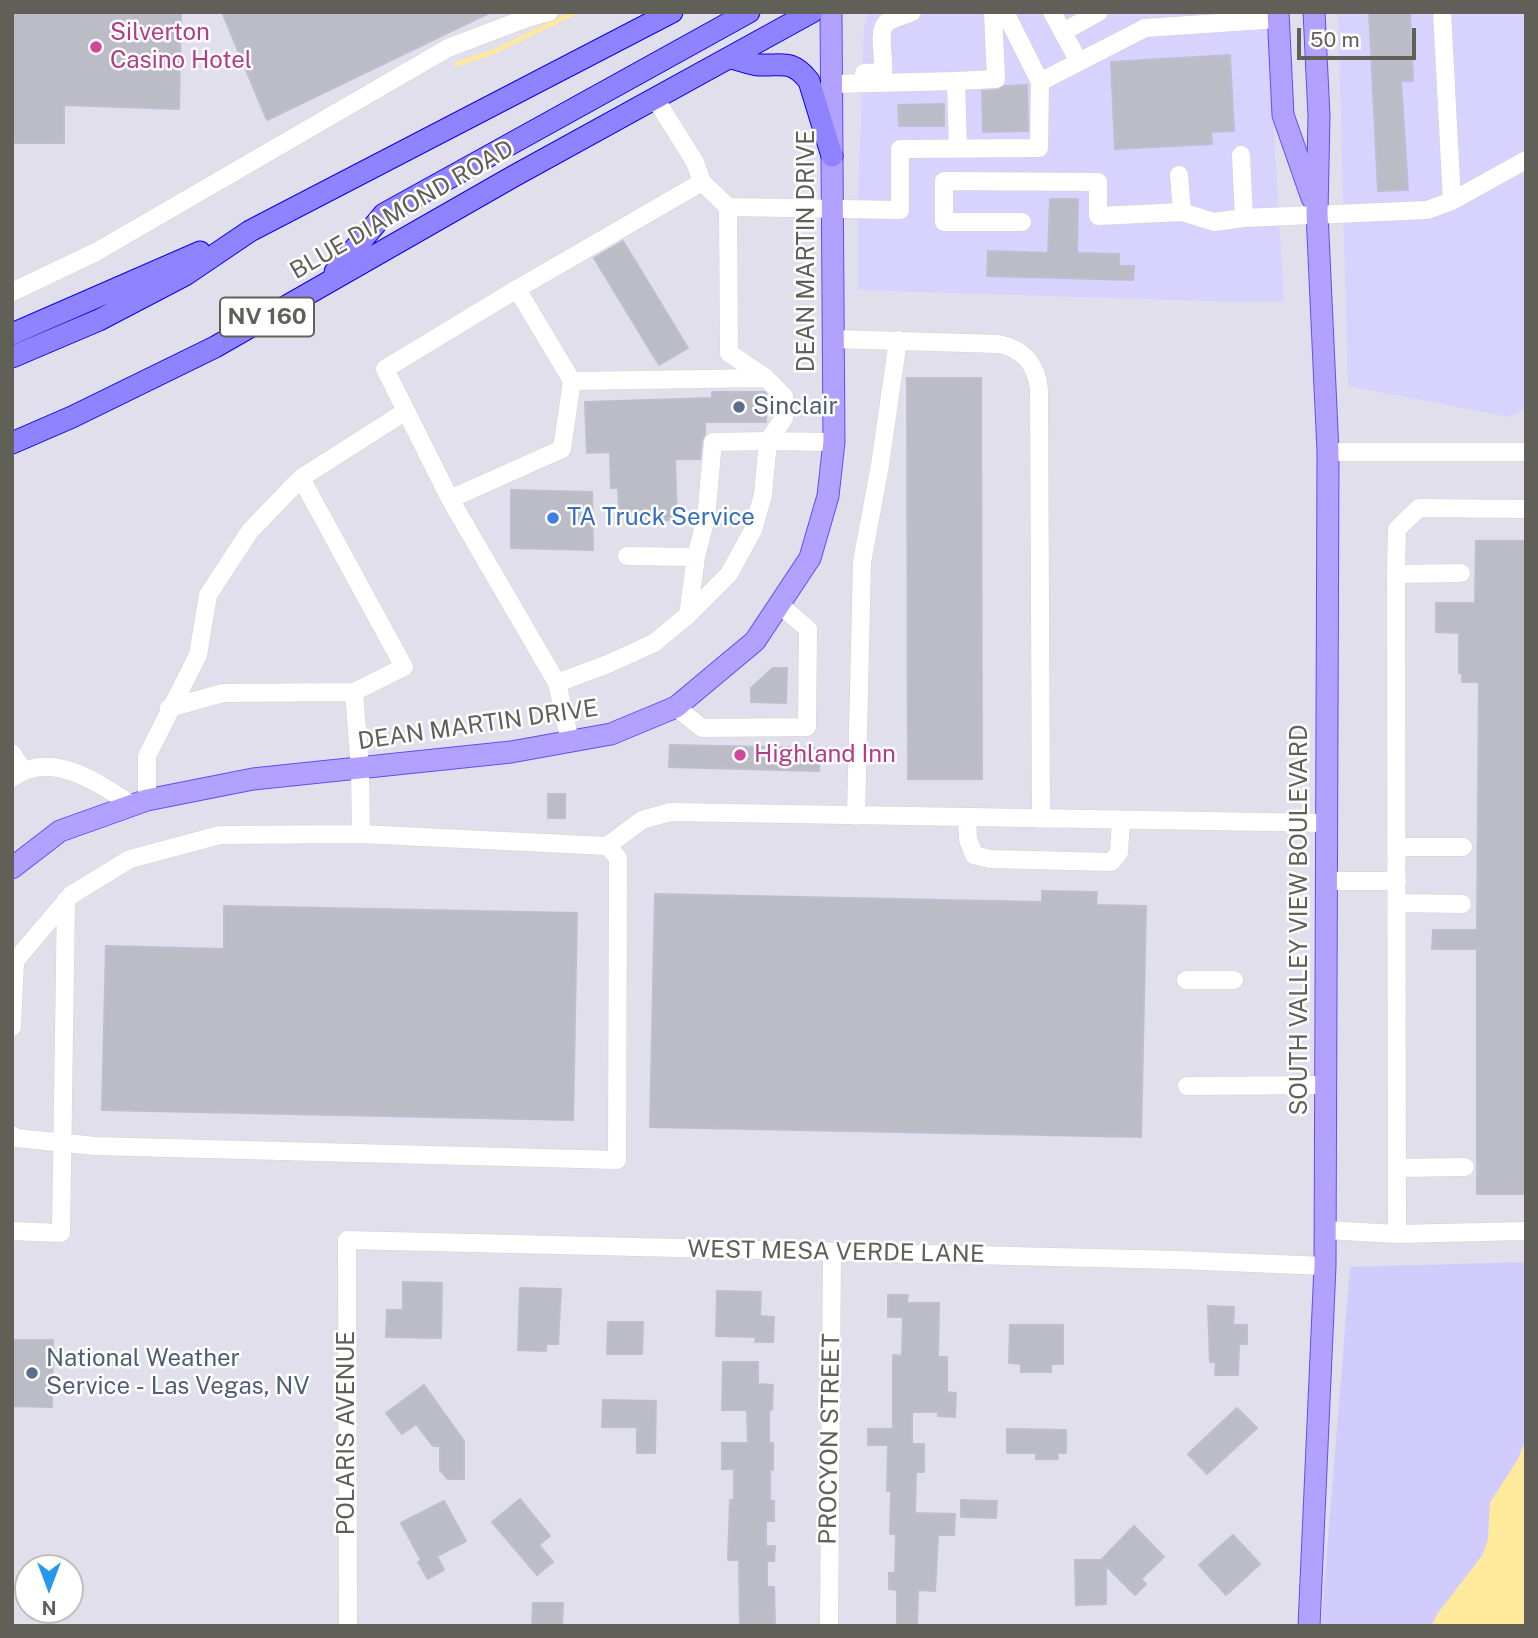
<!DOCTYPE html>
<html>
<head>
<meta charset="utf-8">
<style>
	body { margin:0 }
	#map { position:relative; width:1538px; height:1638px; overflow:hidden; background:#e1dfec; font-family:"Public Sans",sans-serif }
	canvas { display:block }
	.frame { position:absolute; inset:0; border:14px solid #616058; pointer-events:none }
	.north { position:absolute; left:14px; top:1554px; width:70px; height:70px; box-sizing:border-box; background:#fff; border:2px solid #c0bfbc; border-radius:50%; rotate:180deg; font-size:19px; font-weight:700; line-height:28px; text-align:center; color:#616058 }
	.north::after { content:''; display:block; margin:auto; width:24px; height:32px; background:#2597ed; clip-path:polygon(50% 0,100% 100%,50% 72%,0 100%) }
	.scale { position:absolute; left:1297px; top:28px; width:119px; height:32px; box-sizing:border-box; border:4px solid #616058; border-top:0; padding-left:9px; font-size:21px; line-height:24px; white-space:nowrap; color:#616058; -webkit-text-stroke:5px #fff; paint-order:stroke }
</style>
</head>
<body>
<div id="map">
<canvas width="1538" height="1638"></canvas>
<div class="frame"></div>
<div class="north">N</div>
<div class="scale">50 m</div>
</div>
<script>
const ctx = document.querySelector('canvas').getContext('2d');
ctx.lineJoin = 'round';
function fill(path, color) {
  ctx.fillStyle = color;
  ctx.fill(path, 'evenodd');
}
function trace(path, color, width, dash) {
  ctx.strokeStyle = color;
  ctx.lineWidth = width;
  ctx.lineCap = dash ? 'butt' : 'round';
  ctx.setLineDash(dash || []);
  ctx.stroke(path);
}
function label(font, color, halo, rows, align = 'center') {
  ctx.font = font + ' "Public Sans",sans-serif';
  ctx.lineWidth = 5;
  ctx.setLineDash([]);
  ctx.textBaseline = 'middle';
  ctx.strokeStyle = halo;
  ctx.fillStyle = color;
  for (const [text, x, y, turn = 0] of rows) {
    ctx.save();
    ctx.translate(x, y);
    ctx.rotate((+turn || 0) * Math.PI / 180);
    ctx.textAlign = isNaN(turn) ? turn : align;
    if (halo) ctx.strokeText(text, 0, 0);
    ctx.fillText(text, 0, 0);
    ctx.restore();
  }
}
fill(new Path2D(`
	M869,12H1264L1269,49L1284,301L1242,302L858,290V202L864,26Z
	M1338,12H1526V409L1509,417L1348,386Z`), '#d7d2fe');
fill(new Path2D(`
	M1526,1262V1438L1518,1459L1490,1503L1488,1540L1482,1556L1438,1613L1431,1626H1321L1350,1267Z`), '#d1ccfb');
fill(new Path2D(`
	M1526,1438V1626H1431L1438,1613L1482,1556L1488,1540L1490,1503L1518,1459Z`), '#ffea9c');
trace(new Path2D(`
	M457,64L493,52L576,12`), '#ffea9c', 4.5);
const building = new Path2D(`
	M12,12H181L179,109L64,105V143H12Z
	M222,12H491L267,120Z
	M1369,12H1410L1413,81H1401L1408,190L1378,191Z
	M1230,55L1234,131L1211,132L1212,144L1115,149L1111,62Z
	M1027,85L1028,131L983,132L982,91L997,90L1005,86Z
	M944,104V126H899L898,105Z
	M1050,199H1078L1077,253L1119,254V266H1134L1133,280L987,276L988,251L1048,253Z
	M623,241L688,348L659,365L594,258Z
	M907,378H981L982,779H908Z
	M712,392H764L766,394V422H705V434L702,440L700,459H675L677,520L646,521L645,511H619L618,488H611L610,452L587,453L585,402L712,398Z
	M511,490L592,492L593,550L511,548Z
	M1476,541H1526V1194H1477V949H1432L1433,930H1477L1479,682H1462V673H1459V633L1436,632V603H1475Z
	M773,668H787L786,703L751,702V688Z
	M670,745L820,748L819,771L669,767Z
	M548,794H565V818H548Z
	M1042,891L1097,892L1096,905L1146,906L1141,1137L650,1127L655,894L1042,902Z
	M224,906L577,913L573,1120L102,1110L106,946L224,949Z
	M403,1282L442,1283L441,1338L386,1337L387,1310H403Z
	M520,1288L561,1289L558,1344H546V1351L518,1350Z
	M717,1291L761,1292L760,1316L774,1317L773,1342H755L756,1337L716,1336Z
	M888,1295H908L907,1303H939L938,1357H947V1392L956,1393L955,1417L938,1416V1412H912V1444H924V1472H916L915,1513L955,1514L954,1535H938L935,1591L918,1590L917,1626H897V1590L889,1589V1573H895L896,1534H890L891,1491H887L888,1445H868V1429H893V1355L902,1356L903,1317H888Z
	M1208,1306L1234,1307L1233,1325H1247V1344H1239L1238,1375H1215L1216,1362H1210Z
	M608,1322H643L642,1354H607Z
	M1010,1325H1063V1364H1051V1372H1021V1364L1009,1363Z
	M12,1340H53L52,1407L12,1406Z
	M723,1362H758V1384L773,1385L772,1410H769V1443H773V1470H770V1501H774V1521H766V1546H775L774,1561H767V1587H774L775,1626H740L739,1560H728L730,1500H734V1469H722V1443H748L747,1410H722Z
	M424,1385L464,1441V1479H448L440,1470V1446H433L416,1424L402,1434L386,1413Z
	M603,1400L656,1401L655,1453H637V1427H602Z
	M1237,1408L1257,1428L1207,1474L1188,1454Z
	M1007,1429L1066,1430V1453H1057L1058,1459H1036V1453H1007Z
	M520,1499L550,1536L539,1545L553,1562L537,1575L492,1522Z
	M961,1500L997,1501L996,1518L961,1517Z
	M444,1501L466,1541L437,1556L444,1570L428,1579L418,1562L421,1560L401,1523Z
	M1134,1526L1164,1557L1141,1579L1146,1584L1135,1595L1106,1566V1604L1076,1605L1075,1560H1101Z
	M1233,1535L1260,1564L1226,1595L1199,1565Z
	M533,1603H563L562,1626H532Z`);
fill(building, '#bcbcc7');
trace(building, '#bebed1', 2);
const minor = new Path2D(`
	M1005,12L1040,82
	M1052,12L1079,62
	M1232,12L1234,22L1278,19
	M1442,12L1452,201
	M1063,32L1099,12
	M864,73L883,72C885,60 877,32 886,23C892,18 904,16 912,12
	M956,81L996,79L993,12
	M832,84L956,81L958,149
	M656,100L695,162L702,182
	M1241,155L1244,218
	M1179,175L1182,212
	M728,207L900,210V149L1039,148L1040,82L1145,28L1234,22
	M1022,222H944V181L1098,182V216L1182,212L1214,222L1244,218L1427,210L1452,201L1526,160
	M12,292L96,252L448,48L527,18L549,12
	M834,339L999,344C1024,349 1037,365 1039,390L1041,819
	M572,381L766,378
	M768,441L834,442
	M1328,452H1526
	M301,478L404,667L354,692
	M450,499L385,369L517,289
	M1526,509L1419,508L1397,529L1396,574L1397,1234L1526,1231
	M627,556L696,557
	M1396,574L1461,573
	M557,683L450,499L562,449L572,381L517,289L702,182L728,207L729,353L766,378L784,396V418L768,441
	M676,707L702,728L807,727L808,629L780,605
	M169,708L223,693L354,692L360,768L361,834
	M570,741L557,683L608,664L654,643L688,615L729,574L753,530L763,495L768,441L713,442L706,518L696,557L688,615
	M12,753L23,770
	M12,778C51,749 99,783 132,805
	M147,800V756L198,655L208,595L250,531L301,478L406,411
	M856,816L862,562L880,465L898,340
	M967,818L968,839L974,855L990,859L1111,862L1119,853L1121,820
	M607,846L642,820L670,812L1327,823
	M1397,847H1463
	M1327,881H1397
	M1397,903L1462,904
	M1186,980H1234
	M12,1027L15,961L71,895L130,859L220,835L361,834L607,846L618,858L617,1160L95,1146L16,1138L12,1135
	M1187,1086L1326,1085
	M1397,1168L1465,1167
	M1326,1230L1397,1234
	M12,1231L61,1233L66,900
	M348,1626L347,1240L1178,1260L1325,1266
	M829,1626L832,1252`);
const major = new Path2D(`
	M1278,12L1283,115L1312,198
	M12,868L60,831L147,800L253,779L511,752L611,734L676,707L755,641L810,558L828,496L834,442L831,12
	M1309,1626L1325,1266L1328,452L1317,213L1319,116L1314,12`);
const highway = new Path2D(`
	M731,58C740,60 750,64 759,65C783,66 792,59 809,81L832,156
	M335,272L384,214L749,12
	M12,334L200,252
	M12,357L99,320L185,275L250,231L672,12
	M12,443L72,417L215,347L514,176L812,12`);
trace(minor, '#d3d3cb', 19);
trace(major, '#5c50f4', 23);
trace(highway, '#0900eb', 23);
trace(minor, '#fff', 18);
trace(major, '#b3a1ff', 21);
trace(highway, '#9083ff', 21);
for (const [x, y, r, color] of [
	[96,47,7,"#d1479c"],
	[739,407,7,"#5c6f8a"],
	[553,518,7,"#3f7fe0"],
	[740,755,7,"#d1479c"],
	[32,1373,7,"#5c6f8a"]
]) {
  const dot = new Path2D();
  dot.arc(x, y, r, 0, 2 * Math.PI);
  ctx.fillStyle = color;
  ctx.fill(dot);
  trace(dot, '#fff', 2.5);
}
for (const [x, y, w] of [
	[267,317,94]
]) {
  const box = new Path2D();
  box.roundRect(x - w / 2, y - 19.5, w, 39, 5);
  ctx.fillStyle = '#fff';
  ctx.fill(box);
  trace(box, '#616058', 2);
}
label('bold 23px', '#616058', null, [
	["NV 160",267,317]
]);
label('24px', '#b23c85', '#fff', [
	["Silverton",110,33],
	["Casino Hotel",110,61],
	["Highland Inn",754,755]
], 'left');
label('24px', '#616058', '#fff', [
	["BLUE DIAMOND ROAD",402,210,-30],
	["DEAN MARTIN DRIVE",807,251,-90],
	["DEAN MARTIN DRIVE",478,725,-8],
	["SOUTH VALLEY VIEW BOULEVARD",1300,920,-90],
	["WEST MESA VERDE LANE",836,1252,1],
	["POLARIS AVENUE",347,1433,-90],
	["PROCYON STREET",830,1439,-89]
]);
label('24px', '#4e5e75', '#fff', [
	["Sinclair",753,407],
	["National Weather",46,1359],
	["Service - Las Vegas, NV",46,1387]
], 'left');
label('24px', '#366cbe', '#fff', [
	["TA Truck Service",567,518]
], 'left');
</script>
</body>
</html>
